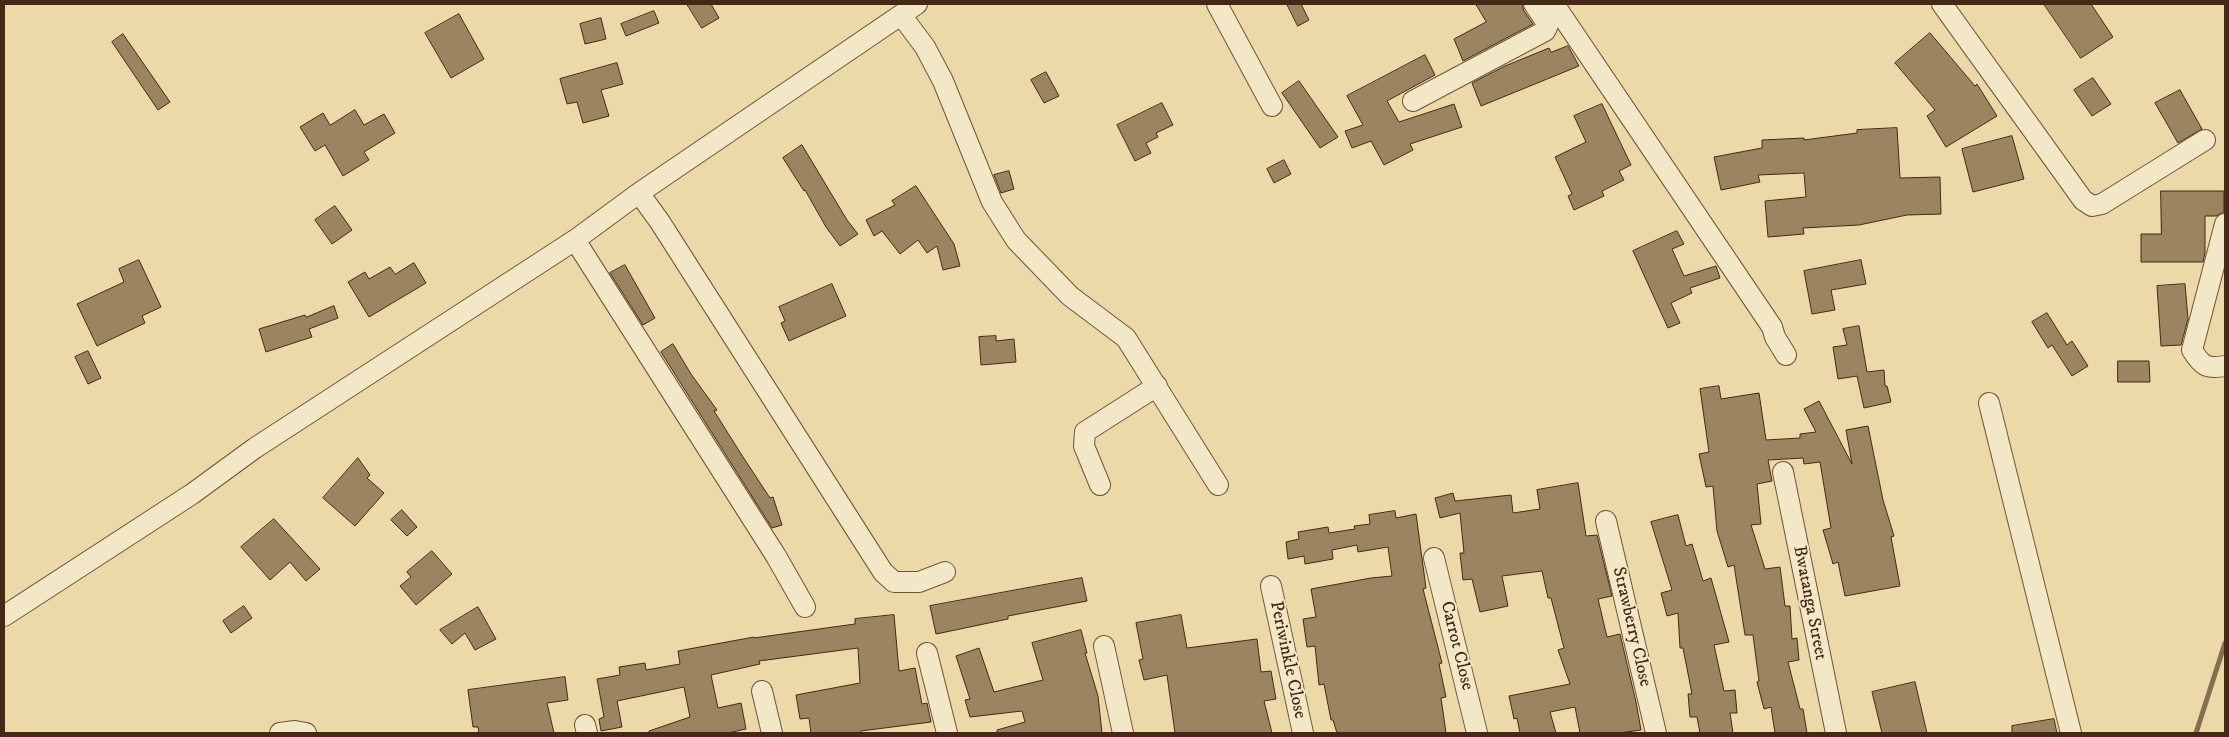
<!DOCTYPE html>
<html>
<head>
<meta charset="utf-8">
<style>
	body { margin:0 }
	#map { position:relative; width:2229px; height:737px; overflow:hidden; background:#ebdaa7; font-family:"IM FELL DW Pica",serif }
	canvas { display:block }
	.frame { position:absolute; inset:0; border:5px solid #452816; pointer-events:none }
</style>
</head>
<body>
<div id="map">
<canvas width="2229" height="737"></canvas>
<div class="frame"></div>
</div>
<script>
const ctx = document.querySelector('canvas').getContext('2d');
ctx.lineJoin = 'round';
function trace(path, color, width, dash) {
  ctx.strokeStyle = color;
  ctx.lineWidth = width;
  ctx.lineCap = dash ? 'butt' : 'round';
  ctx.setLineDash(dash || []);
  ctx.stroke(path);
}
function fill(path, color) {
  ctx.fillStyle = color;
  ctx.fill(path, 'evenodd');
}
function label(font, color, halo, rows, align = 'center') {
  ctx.font = font + ' "IM FELL DW Pica",serif';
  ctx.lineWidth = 4;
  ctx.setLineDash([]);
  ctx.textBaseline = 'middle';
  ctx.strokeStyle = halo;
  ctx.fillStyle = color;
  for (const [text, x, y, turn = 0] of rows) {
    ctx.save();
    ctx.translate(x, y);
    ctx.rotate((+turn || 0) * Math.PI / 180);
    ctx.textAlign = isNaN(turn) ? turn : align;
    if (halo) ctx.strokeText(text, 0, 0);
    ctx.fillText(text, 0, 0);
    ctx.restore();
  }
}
trace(new Path2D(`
	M2196,733L2225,643`), '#876e50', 5);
const building = new Path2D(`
	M687,4H711L719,18L702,28Z
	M1287,4H1301L1309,20L1298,26Z
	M1476,4H1522L1524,11L1533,24L1463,61L1454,39L1486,22Z
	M2044,4H2091L2113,37L2081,58Z
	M654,11L659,23L626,36L621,24Z
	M459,14L484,59L451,78L425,33Z
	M601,18L606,39L585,44L580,24Z
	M1930,33L1975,86L1977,84L1997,116L1946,147L1927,116L1935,110L1895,63Z
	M123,34L170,102L158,110L112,42Z
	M1568,46L1579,66L1481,106L1472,83L1505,66L1549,48L1551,52Z
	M1425,55L1435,75L1387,101L1399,122L1454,104L1462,127L1410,144L1413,150L1384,165L1371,141L1352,148L1345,131L1363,125L1347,96Z
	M617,63L623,84L601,90L609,116L583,123L577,102L567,104L560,79Z
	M1046,72L1059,96L1044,103L1031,80Z
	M2093,78L2111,104L2092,116L2074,90Z
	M1299,81L1338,137L1320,148L1282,93Z
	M2180,90L2202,129L2178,143L2155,103Z
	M1162,103L1173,125L1156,133L1158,137L1146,143L1151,153L1135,161L1117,125Z
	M1602,104L1631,165L1619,171L1624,180L1602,191L1604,196L1574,210L1568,196L1572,194L1555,157L1586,142L1574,116Z
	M355,110L364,125L384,114L395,133L364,152L369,160L343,176L325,145L315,151L300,127L323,113L330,125Z
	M1897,128L1900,178L1940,177L1941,214L1907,215L1859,225L1803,228L1804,234L1768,237L1765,201L1806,197L1804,173L1758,175L1760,182L1721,190L1714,157L1762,148V140L1804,138V140L1857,133V130Z
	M2012,136L2024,179L1973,192L1962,149Z
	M802,145L847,220L858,234L840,246L826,227L805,190L804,191L783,158Z
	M1284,160L1291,174L1274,183L1267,169Z
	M1009,171L1014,189L1001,193L994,175Z
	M916,186L954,244L960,266L943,270L937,246L927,253L918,240L900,254L882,231L874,236L866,220L895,205L892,201Z
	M2161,191H2224V212L2216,216H2205V253L2203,262H2141V234H2161Z
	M335,206L352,230L332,244L315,220Z
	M1677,231L1684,244L1672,249L1684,276L1716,266L1720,278L1690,288L1692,293L1671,303L1680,323L1668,328L1633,251Z
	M139,260L161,307L142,316L145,323L97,346L77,304L124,282L119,269Z
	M1861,260L1866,284L1831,290L1835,310L1812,314L1804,271Z
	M414,263L426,283L369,317L348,282L365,272L369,279L390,267L395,274Z
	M625,265L655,318L643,325L610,273Z
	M832,284L846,316L789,341L781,323L785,321L779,307Z
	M2185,284L2188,319L2181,345L2161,346L2157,286Z
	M334,306L338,318L309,329L312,337L266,352L259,329L305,315L306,317Z
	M2047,313L2067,345L2072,341L2088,366L2072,376L2052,345L2048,348L2032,322Z
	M1859,326L1867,372L1884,370L1885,386H1887L1891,402L1864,408L1857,376L1838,379L1833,347L1847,345L1843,329Z
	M996,336V341L1014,339L1016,362L981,365L979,337Z
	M673,344L691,374L717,410L714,411L743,457L770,498L773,497L782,525L772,528L661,352Z
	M88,351L101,378L88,384L75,357Z
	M2118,361H2149L2150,382H2118Z
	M1719,386L1721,399L1759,393L1766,440L1800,438V434L1816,432L1804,409L1819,401L1852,464L1846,430L1868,426L1883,500L1894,536L1891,537L1900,586L1845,596L1838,562L1833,564L1823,530L1831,528L1820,462L1804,464L1803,458L1768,460L1772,481L1757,484L1761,524L1751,525L1765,569L1780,567L1785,606H1790L1792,639L1797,638L1799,660L1788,662L1800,709H1803L1807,733H1775L1771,707L1764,709L1757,682L1759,681L1753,635H1745L1734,565L1728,567L1717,531L1713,486L1706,487L1699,454L1709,452L1700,389Z
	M358,458L370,475L367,478L384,493L355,526L323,498Z
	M1578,483L1586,536L1597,535L1612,596L1598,599L1607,637L1620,634L1636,702L1641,730L1619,733H1580L1575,707L1550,712L1556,733H1520L1517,718L1514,719L1509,696L1570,684L1558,650L1564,648L1551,598H1548L1542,571L1502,576L1508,606L1480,612L1472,579L1463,580L1460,553H1464L1460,513L1440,518L1435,498L1453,493L1455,501L1511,495L1513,513L1540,509L1537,490Z
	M402,510L417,527L407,536L391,520Z
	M1395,511L1396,518L1416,514L1426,588L1423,589L1442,663L1439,664L1446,697L1441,698L1446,733H1337L1333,720H1331L1324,684L1319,685L1315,646L1307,647L1303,619L1316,617L1311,589L1371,578L1392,576L1388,547L1358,552L1357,545L1332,550L1333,559L1305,564L1304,556L1288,559L1286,542L1299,539L1298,532L1328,527L1329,533L1355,529L1354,526L1370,524L1369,515Z
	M1678,515L1686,546L1692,544L1703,581L1711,578L1729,642L1714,645L1724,691L1735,690L1737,713H1730L1733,733H1700L1697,717H1690L1688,694H1692L1683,648H1680L1678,613L1667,616L1661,593L1672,590L1651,522Z
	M274,519L320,569L306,581L290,562L270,580L241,547Z
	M432,551L452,574L416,605L400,586L411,577L407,572Z
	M1082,578L1087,601L1008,616V619L936,634L930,606Z
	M244,606L252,618L231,633L223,621Z
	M478,607L496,639L475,650L465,633L452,644L440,630Z
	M894,615L899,671L915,668L922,704L927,703L931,722L861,731V733H811L809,718L800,719L796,695L860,683L858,648L759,661L760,664L711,675L718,708L741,703L746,729L728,733H649V731L690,717L684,687L617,701L622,727L601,731L599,719L604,717L597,679L620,675L619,667L645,663L646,670L680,664L678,651L754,637V638L855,624V619Z
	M1181,615L1187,648L1257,639L1261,672L1271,671L1276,699L1264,701L1272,733H1175L1167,675L1144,680L1139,660L1143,659L1136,623Z
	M1081,630L1087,653H1085L1098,696L1102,733H997V730L1025,722L1022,711L970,717L965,700L970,699L956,656L979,648L994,692L1043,680L1032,643Z
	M565,677L568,700L547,703L554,733H479L478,727H473L468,690Z
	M1915,682L1927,733H1882L1872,692Z
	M2054,719L2057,733H2012V726Z`);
fill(building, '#9b8561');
trace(building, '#452816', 1);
const minor = new Path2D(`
	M1217,4L1272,106
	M1554,4L1772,327L1775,337L1786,355
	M1942,4L2083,200L2092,206L2102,204L2205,140
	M901,15L925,47L943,81L992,202L1016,240L1070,296L1126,338L1218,485
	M1413,101L1545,31L1548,25L1534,4
	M639,193L660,222L883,572L894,582H919L945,572
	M2225,224L2192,350C2202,366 2206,369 2225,366
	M575,240L776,556L805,607
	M1989,403L2071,733
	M1783,472L1836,733
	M1100,485L1084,446L1085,432L1157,386
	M1606,521L1656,733
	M1434,558L1477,733
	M1271,586L1303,733
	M4,616L192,494L255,448L575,240L639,193L917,4
	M1104,646L1123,733
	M927,653L947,733
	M762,691L772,733
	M585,725L587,733
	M280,733L295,731L306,733`);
trace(minor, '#6e543a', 22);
trace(minor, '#f2e7c6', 20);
label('18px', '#452816', '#f2e7c6', [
	["Bwatanga Street",1809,603,79],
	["Strawberry Close",1631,627,77],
	["Carrot Close",1456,646,76],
	["Periwinkle Close",1287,660,78]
]);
</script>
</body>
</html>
